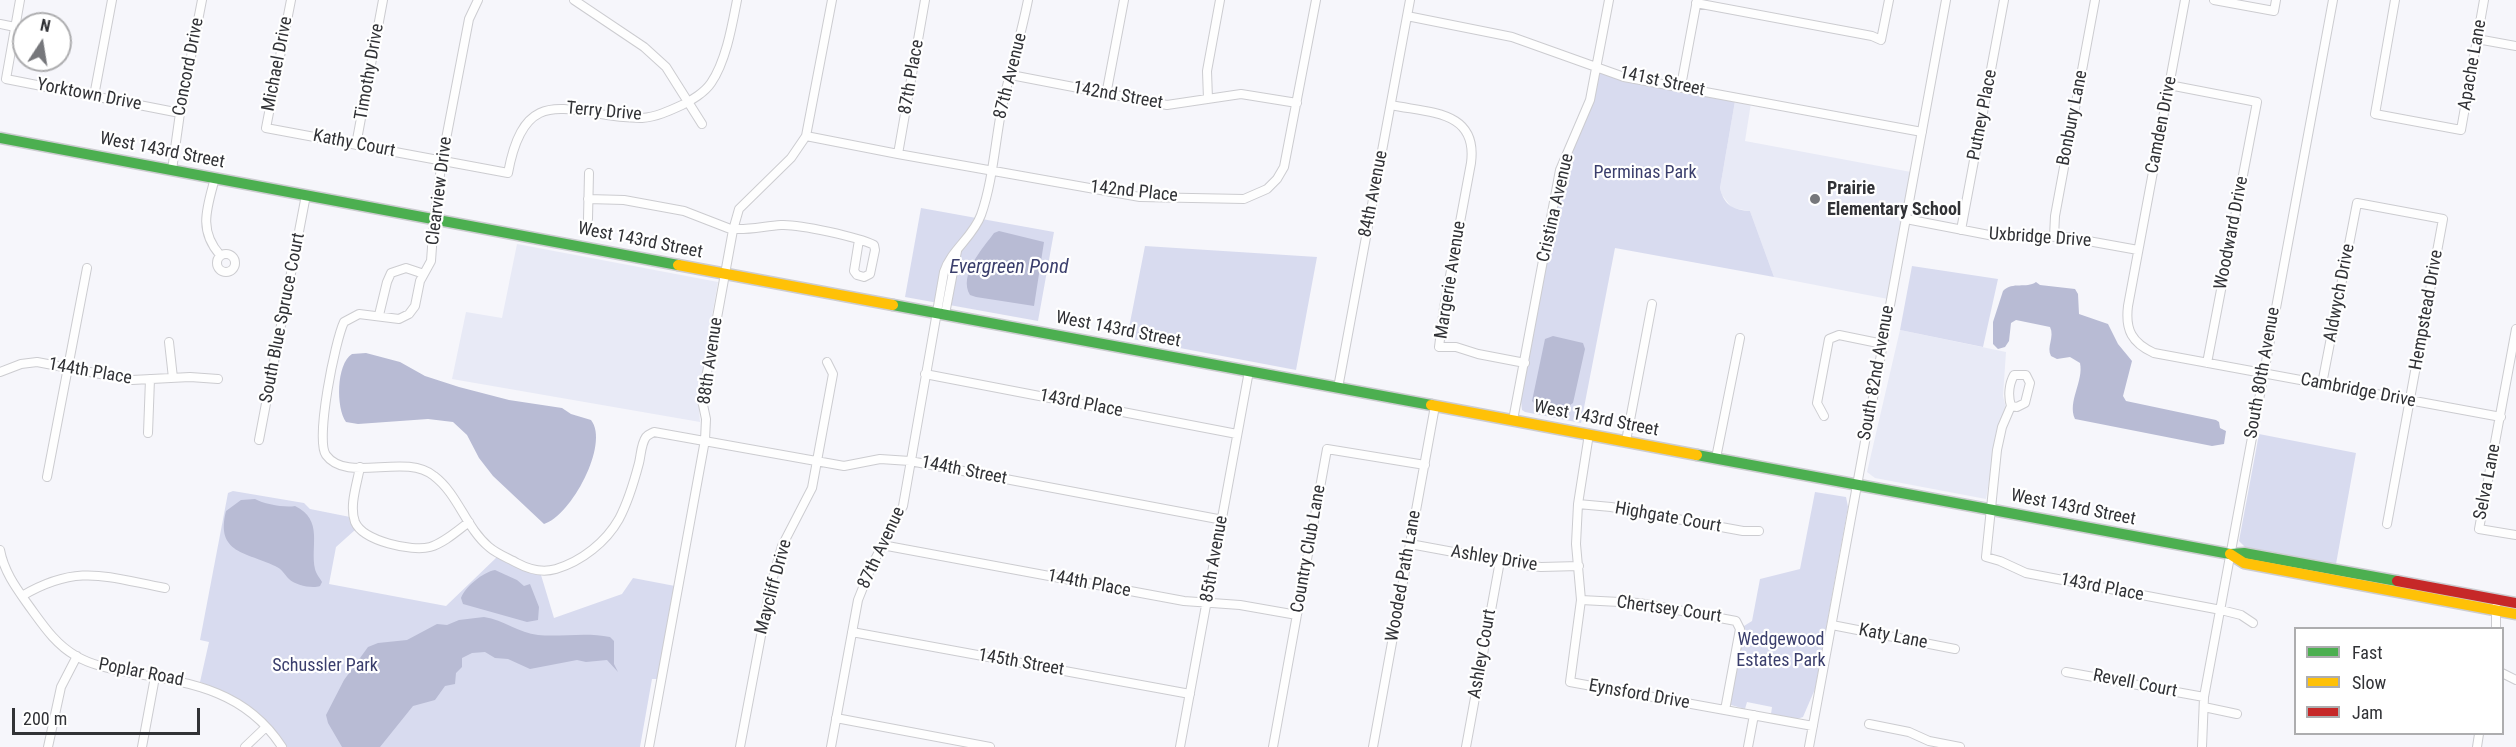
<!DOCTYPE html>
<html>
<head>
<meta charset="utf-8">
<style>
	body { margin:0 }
	#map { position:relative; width:2516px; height:747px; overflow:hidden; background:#f6f6fb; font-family:"Roboto Condensed",sans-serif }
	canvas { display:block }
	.legend { position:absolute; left:2294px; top:627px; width:210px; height:108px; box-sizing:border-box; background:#fff; border:2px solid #adadaf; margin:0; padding:8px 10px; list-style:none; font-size:18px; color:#313236 }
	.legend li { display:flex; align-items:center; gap:12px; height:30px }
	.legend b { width:30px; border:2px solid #adadaf }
	.north { position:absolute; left:12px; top:12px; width:60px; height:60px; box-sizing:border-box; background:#fff; border:2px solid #adadaf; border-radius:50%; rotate:12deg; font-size:16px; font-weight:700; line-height:24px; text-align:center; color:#313236 }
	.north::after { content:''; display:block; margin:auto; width:21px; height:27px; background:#76777b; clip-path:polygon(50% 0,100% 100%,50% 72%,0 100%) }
	.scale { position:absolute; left:12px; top:708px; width:188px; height:27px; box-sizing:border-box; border:3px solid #313236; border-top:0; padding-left:8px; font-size:18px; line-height:21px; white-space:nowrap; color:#313236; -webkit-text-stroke:4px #fff; paint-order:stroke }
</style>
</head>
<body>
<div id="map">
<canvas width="2516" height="747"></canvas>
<ul class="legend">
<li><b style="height:8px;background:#4caf50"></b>Fast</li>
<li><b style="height:8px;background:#ffc107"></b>Slow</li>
<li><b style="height:8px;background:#c62828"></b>Jam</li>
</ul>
<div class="north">N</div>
<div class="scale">200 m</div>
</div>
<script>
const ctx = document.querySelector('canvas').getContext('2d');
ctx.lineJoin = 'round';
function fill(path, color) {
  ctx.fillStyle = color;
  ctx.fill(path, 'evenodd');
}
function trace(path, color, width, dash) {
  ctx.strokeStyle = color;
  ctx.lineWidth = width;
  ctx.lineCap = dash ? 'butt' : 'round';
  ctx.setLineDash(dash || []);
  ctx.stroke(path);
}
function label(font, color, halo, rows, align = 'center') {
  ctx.font = font + ' "Roboto Condensed",sans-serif';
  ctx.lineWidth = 4.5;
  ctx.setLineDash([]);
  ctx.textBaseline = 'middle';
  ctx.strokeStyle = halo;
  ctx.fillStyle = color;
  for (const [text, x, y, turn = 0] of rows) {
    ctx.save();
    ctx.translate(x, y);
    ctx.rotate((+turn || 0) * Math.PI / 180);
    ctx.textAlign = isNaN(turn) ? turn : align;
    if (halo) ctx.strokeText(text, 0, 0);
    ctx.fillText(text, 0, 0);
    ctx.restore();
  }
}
fill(new Path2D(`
	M1735,101L1751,103L1745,141L1911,172L1888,299L1774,277L1750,211L1732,208L1722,195L1720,188Z
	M517,244L718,282L698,395L700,422L452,379L466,312L502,318Z
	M1900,330L2006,352L2003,396L2006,408L1999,423L1986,499L1875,478L1867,472Z`), '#e8eaf6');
fill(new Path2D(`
	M1600,72L1735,101L1720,188C1724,206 1734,210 1750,211L1774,277L1615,248L1581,423L1525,412L1522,410L1521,401L1563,171Z
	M921,208L1054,232L1038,321L905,297Z
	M1145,246L1317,257L1296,370L1127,338Z
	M1912,266L1998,279L1983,347L1900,330Z
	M2259,434L2356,453L2336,564L2246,548L2239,541Z
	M233,491L304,503L310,509L350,517L355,530L336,547L329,584L446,606L497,557L528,572L541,575L554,618L622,594L633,578L675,586L657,679H652L640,747H287C264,715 236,696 200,682L209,642L200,640L228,493Z
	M1815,492L1846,497L1848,507L1815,689L1803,717L1797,719L1771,714L1772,707L1747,702L1745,709L1731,705V702L1744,626L1752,621L1760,579L1800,569Z`), '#d8dbef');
fill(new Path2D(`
	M999,231L1044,242L1034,306L976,297L970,295C958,275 983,248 994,233Z
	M2036,282L2040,285L2075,289L2078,294L2079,314L2108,324L2118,344L2132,361L2123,396L2126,401L2216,420L2219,422L2220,428L2226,431L2224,444L2212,446L2075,419C2067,402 2084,381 2080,363L2070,357L2057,359L2051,356C2046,347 2055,337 2050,327L2016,320L2011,323L2009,341L2005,347L1998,349L1993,344V322L2003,291C2013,281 2026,289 2036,282Z
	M1553,336L1583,343L1585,349L1573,403L1564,409L1534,403L1532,401L1545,339Z
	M366,353L400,362L425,376L459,387L509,400L562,408L571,414L591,420C610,444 571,516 544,524L493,476L479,458L467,435L453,422L428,419L358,424L346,422C336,408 336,364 352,354Z
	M255,499C264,504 285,508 295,506C324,520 310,546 315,569C316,574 320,578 322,582L320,586C312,589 295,585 289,579C284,574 282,569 275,566C247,552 215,554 226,511L241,500Z
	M495,570L517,580L524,586L530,584L539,607L538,620L527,622L463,604L461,598C465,587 483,572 495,570Z
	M484,617C504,620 519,633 538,635C562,637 586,632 610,637L614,641V664L618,672L607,660L586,662L577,660L530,669L508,659L495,658L485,652L472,653L462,658V667L456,673L455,684L445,686L435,700L413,706L380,747H342L328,723L326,715L344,680L368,647L378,643L407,640L437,624L447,625L459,620Z`), '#b8bbd4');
const street = new Path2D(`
	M20,0L6,79L180,113
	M291,0L266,128L508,173C526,75 574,119 642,118C656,117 669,111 682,105C691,101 705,92 711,83C726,61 732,26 737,0
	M478,0L469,19L442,160L434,219L431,261L420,281L415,306L409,314L399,319L359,314L344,322C335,341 315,440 326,455C347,484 405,452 434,476C458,494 466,528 489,547C497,554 508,558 517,563C530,570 542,573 556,569C582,561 606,542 619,519C628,502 634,482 639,463C641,455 641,444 646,437C649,434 650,434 654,432L844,466L880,459L910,461L1223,520
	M574,0L644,47L666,67L702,124
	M2185,0L2128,306C2125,330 2132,343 2154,353L2501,417
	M2214,0L2274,11L2276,0
	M2395,0L2375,114L2461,130L2484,0
	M1696,3L1872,36L1881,40L1889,0
	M1407,16L1512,37L1624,77L1922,132
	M0,24L15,27
	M2477,39L2516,46
	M1011,75L1167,105L1241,94L1297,103
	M2169,85L2257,102L2207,363
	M1681,86L1697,0
	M1106,95L1124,0
	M94,96L112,0
	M1208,99L1207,71L1220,0
	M1391,105C1429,113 1478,110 1471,163L1444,308L1439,347H1456L1478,354L1525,363
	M806,136L898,154L1140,197L1244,199L1267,189L1277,179L1284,167L1316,0
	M356,145L383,0
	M898,154L925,0
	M172,170L180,113L202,0
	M215,178C207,208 198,230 220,255
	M588,199L624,200L684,211L733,230
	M588,219L589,173
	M1906,219L1994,236L2066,237L2138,250
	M734,229C750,230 765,226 781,225C799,224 858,237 874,245L875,250L870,274L864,277L857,275L854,271L859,240
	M1961,230L2004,0
	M2054,237L2055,216L2095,0
	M217 263a9 9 0 1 1 18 0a9 9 0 1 1-18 0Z
	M945,314L957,251
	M379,315L387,282L391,273L406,268L424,274
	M2516,329L2479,529L2516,535
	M169,342L173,378
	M0,372L21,364L37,362L132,380L190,377L218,379
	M925,374L1237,434
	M2322,384L2357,203L2443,219L2387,524
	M1338,388L1410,0
	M2011,406L2017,407L2025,403L2030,383L2026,375H2014C2009,384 2008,396 2011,406L2002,427L1997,450L1986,557L2000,561L2026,573L2221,610L2241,615L2253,623
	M1824,416L1817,403L1829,339L1839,335L1883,344
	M1513,420L1560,170L1590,100L1609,0
	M148,433L150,379
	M1589,434L1578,504L1576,544L1581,600L1570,682L1813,726
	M259,440L306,195
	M1626,441L1652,304
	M1716,458L1740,338
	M360,467C357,484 349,506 355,522C363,541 412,552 430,547C444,543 457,531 469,522
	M47,477L87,268
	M1578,504L1611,507L1743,531H1759
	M1410,544L1524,565L1541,567L1579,566
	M882,545L1184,601L1240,605L1297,615
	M0,550C4,572 17,589 29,606C43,625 55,644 76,656C93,666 113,669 132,673C192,683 246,691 282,747
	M22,596C78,563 106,577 165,588
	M1581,600L1639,603L1736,621L1740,629L1725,710
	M1832,625L1955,649
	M2496,628V607
	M852,632L1190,694
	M2066,672L2204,697
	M2502,673L2516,680
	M2204,707L2237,714
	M836,718L990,747
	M1869,724L1909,732L1929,741L1960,747
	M48,747L61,687L77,656
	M142,747L155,677
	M245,747L266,727
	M649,747L705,440L706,419L702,400L733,230L739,209L791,158L806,136L832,0
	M740,747L770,588L782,546L812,488L833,374L827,362
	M831,747L858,600L872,565L903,506L944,272C951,250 973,237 981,215C993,181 995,142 1002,107C1010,71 1021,36 1028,0
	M1180,747L1249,371
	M1273,747L1327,449L1425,465
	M1373,747L1435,406
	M1466,747L1500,561
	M1748,747L1754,715
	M1809,747L1946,0
	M2202,747L2204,697L2333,0
	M2477,747L2479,734`);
const fast = new Path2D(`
	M0,138L678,265
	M893,305L1431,405
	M1697,455L2230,554L2244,553L2397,581`);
const slow = new Path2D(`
	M678,265L893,305
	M1431,405L1697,455
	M2230,554L2244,563L2516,614`);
const jam = new Path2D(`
	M2397,581L2516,603`);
trace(street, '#ccccd0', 10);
trace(fast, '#ccccd0', 13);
trace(slow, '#ccccd0', 13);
trace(jam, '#ccccd0', 13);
trace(street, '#fefefe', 8);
trace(fast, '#4caf50', 10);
trace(slow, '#ffc107', 10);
trace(jam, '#c62828', 10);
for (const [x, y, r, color] of [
	[1815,199,6,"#76777b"]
]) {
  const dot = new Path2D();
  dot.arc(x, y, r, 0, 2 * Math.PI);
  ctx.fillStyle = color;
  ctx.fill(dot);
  trace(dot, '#fff', 2);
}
label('18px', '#313236', '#fff', [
	["Michael Drive",278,64,-79],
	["Apache Lane",2473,65,-80],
	["Concord Drive",189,67,-79],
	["Timothy Drive",370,72,-80],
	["87th Avenue",1011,76,-76],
	["87th Place",912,77,-80],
	["141st Street",1662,82,12],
	["Yorktown Drive",89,95,11],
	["142nd Street",1118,96,10],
	["Terry Drive",604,112,5],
	["Putney Place",1983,115,-79],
	["Bonbury Lane",2073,118,-79],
	["Camden Drive",2162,125,-79],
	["Kathy Court",354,144,11],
	["West 143rd Street",162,151,11],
	["Clearview Drive",440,191,-83],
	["142nd Place",1134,192,6],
	["84th Avenue",1374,194,-79],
	["Cristina Avenue",1556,208,-77],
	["Woodward Drive",2232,233,-79],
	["Uxbridge Drive",2040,238,4],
	["West 143rd Street",640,241,11],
	["Margerie Avenue",1451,280,-81],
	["Aldwych Drive",2340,293,-79],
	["Hempstead Drive",2427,310,-80],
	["South Blue Spruce Court",283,318,-79],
	["West 143rd Street",1118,330,11],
	["88th Avenue",711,361,-82],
	["144th Place",90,372,10],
	["South 82nd Avenue",1877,373,-80],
	["South 80th Avenue",2263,373,-80],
	["Cambridge Drive",2358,391,11],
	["143rd Place",1081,404,11],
	["West 143rd Street",1596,419,11],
	["144th Street",964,471,11],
	["Selva Lane",2488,482,-79],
	["West 143rd Street",2073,508,11],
	["Highgate Court",1668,518,10],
	["87th Avenue",882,548,-65],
	["Country Club Lane",1309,549,-80],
	["85th Avenue",1215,559,-80],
	["Ashley Drive",1494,559,9],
	["Wooded Path Lane",1404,576,-80],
	["144th Place",1089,584,11],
	["Maycliff Drive",774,587,-75],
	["143rd Place",2102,588,11],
	["Chertsey Court",1669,610,8],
	["Katy Lane",1893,637,11],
	["Ashley Court",1483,654,-80],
	["145th Street",1021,663,10],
	["Poplar Road",141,673,11],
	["Revell Court",2135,684,11],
	["Eynsford Drive",1639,695,10]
]);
label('18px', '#3a3e6c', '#fff', [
	["Perminas Park",1645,173],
	["Wedgewood",1781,640],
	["Estates Park",1781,661],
	["Schussler Park",325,666]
]);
label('bold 18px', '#313236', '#fff', [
	["Prairie",1827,189],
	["Elementary School",1827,210]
], 'left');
label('italic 20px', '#3a3e6c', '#fff', [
	["Evergreen Pond",1009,268]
]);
</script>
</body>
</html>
